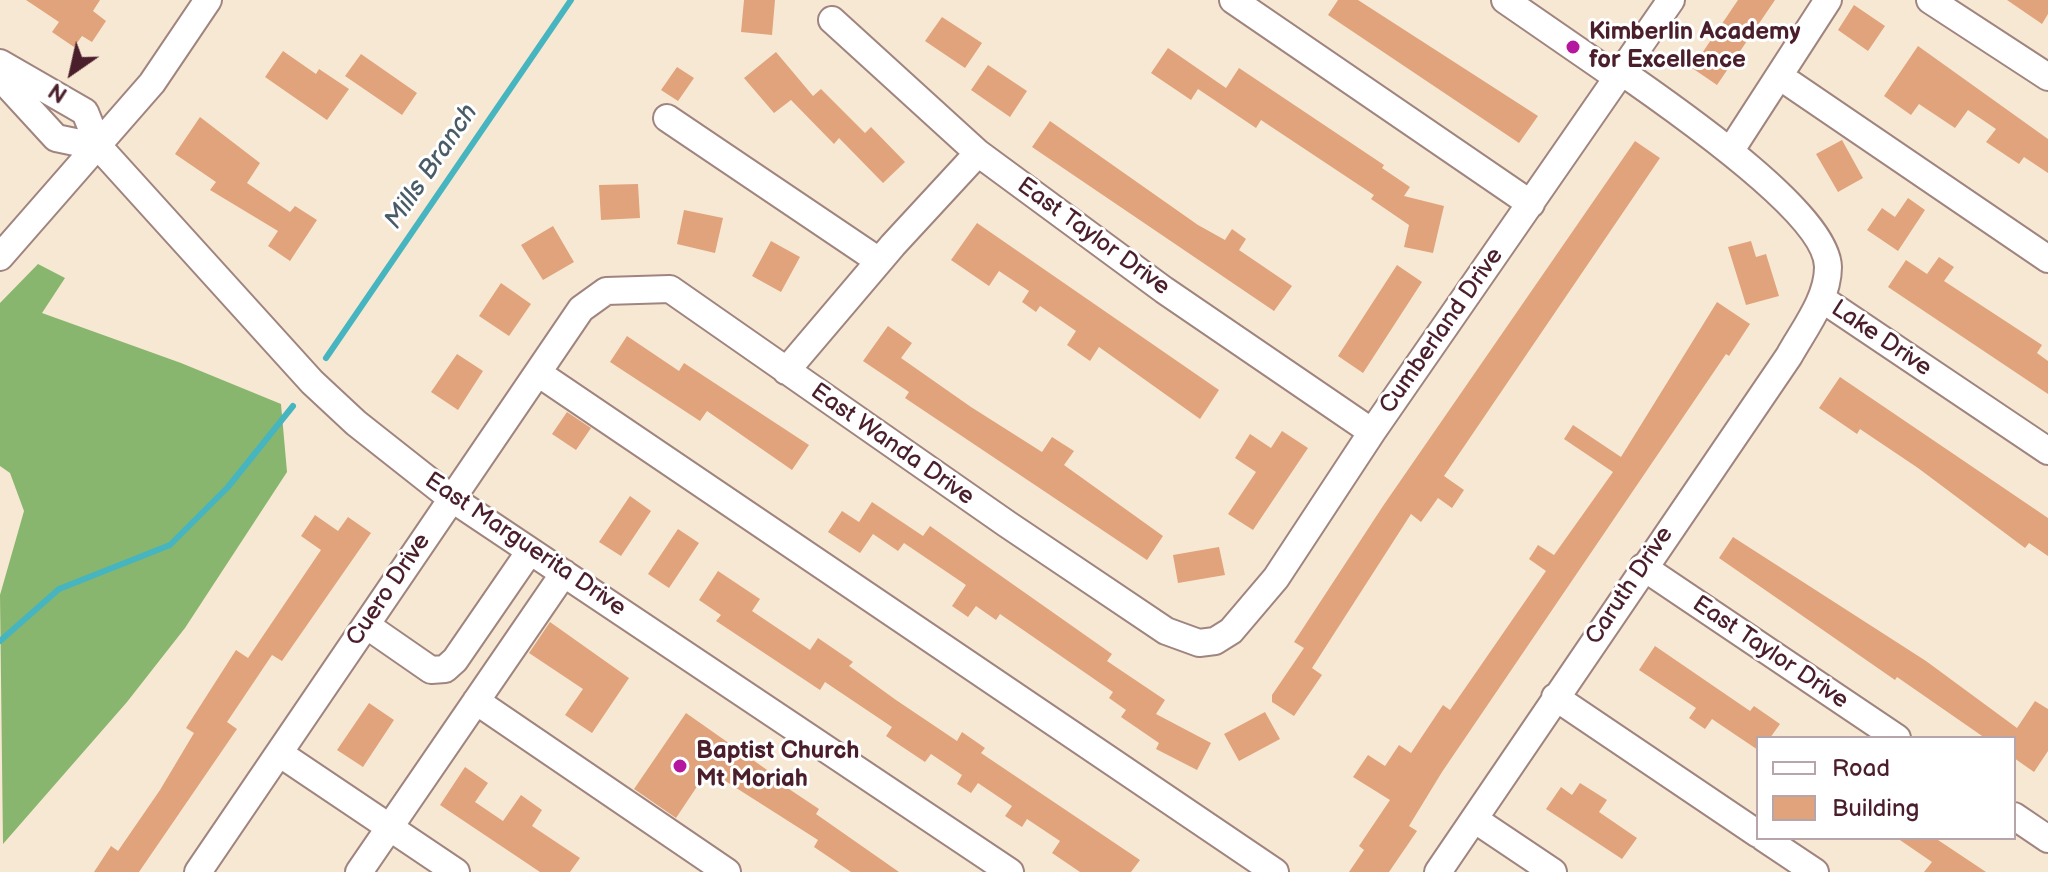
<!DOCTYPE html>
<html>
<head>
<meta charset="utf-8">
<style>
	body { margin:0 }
	#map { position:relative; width:2048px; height:872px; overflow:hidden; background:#f7e8d3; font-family:"Balsamiq Sans",sans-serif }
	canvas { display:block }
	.legend { position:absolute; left:1756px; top:736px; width:260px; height:104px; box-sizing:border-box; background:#fff; border:2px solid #b7a5aa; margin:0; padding:10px 14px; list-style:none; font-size:24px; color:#4a1f2b }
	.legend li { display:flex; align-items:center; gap:16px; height:40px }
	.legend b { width:40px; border:2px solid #b7a5aa }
	.north { position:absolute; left:32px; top:32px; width:80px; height:80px; -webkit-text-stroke:6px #fff; paint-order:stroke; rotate:214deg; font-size:22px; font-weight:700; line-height:32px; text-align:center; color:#4a1f2b }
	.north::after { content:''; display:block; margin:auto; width:28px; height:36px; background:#4a1f2b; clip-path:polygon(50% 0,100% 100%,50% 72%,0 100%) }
</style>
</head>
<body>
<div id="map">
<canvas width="2048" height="872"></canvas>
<ul class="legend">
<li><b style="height:10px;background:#fff"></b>Road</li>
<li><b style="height:22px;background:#e1a37b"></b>Building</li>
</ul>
<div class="north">N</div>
</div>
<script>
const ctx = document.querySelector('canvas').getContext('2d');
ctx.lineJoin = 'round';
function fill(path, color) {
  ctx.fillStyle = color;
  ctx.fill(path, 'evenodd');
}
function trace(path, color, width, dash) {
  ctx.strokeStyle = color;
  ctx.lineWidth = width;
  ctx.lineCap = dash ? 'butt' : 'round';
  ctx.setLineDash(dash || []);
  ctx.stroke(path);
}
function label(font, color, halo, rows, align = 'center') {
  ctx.font = font + ' "Balsamiq Sans",sans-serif';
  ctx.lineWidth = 6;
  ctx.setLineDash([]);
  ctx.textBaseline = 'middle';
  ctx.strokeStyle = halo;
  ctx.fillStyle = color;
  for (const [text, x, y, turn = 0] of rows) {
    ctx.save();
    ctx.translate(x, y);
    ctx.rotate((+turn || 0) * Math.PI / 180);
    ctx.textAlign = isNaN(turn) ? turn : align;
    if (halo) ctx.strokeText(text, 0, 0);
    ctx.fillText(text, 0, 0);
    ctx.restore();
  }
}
fill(new Path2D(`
	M38,264L65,278L42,313L181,363L281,404L287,472L185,628L127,702L3,844L0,595L24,511L10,473L0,466V303Z`), '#88b66e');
trace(new Path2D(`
	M326,358L571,0
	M0,641L59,589L170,545L228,487L293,406`), '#46b5c0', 6);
fill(new Path2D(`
	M26,0H100L93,11L106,21L92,42L82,36L74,47L52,32L59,22Z
	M744,0H775L772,35L741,32Z
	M1338,0H1358L1538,116L1519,143L1328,15Z
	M1738,0H1775L1717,85L1692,68Z
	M2007,0H2048V14L2042,24Z
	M1854,5L1885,26L1868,51L1838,30Z
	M942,17L982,43L965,68L925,41Z
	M1918,46L2048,139V173L2024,157L2019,164L1986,142L1996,129L1968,110L1955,128L1919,104L1911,115L1884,96Z
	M1168,48L1226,88L1239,68L1384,165L1382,168L1410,187L1404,196L1444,206L1433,253L1404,247L1409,225L1371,199L1374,195L1261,120L1256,128L1198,89L1191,100L1151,73Z
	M283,51L316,74L319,69L349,89L327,120L265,77Z
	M776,52L813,96L821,89L865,133L871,127L905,162L883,183L839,138L834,144L791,100L774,113L744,78Z
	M361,54L417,93L402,115L345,76Z
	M988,65L1027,91L1010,117L971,90Z
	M677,67L694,78L678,101L661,90Z
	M200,117L260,163L247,183L290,212L295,206L317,220L290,261L268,246L278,231L210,190L216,182L175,154Z
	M1050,121L1198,225L1225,240L1232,229L1246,239L1239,250L1292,286L1274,311L1032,147Z
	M1842,140L1863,178L1838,192L1816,154Z
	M1635,141L1660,158L1444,476L1464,490L1452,508L1438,498L1421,522L1411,514L1312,668L1322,675L1294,716L1272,702V695L1304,648L1294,642L1383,506Z
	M638,184L640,218L601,220L599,185Z
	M1908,198L1925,210L1898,251L1867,230L1882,208L1895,217Z
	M684,210L723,218L715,253L677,244Z
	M977,223L1219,390L1200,419L1099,347L1090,361L1067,345L1076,331L1040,306L1036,312L1022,302L1029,291L999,271L989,286L951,260Z
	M553,226L574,262L543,280L521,245Z
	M771,241L800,257L781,292L752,276Z
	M1751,241L1756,257L1766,254L1779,296L1746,305L1728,247Z
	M1939,257L1954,267L1944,281L2042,345L2037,353L2048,361V394L1888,287L1906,260L1927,274Z
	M1397,265L1422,282L1363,373L1338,356Z
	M501,283L531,304L509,336L479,316Z
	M1717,302L1750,324L1729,356L1726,354L1442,772L1409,826L1417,831L1389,872H1349L1364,850L1359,846L1390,800L1353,777L1368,755L1385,766L1399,745L1411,753L1443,705L1450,710L1546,571L1529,559L1538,545L1554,555L1613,472L1564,439L1573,425L1621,457Z
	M888,326L912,343L901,358L971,407L1042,452L1052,437L1074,451L1064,465L1163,536L1147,560L905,398L909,392L863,361Z
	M627,336L679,371L684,363L809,445L792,470L707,411L700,421L610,362Z
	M457,354L483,371L458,410L431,392Z
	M1840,377L2048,518V556L2029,543L2025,548L1918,468L1860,429L1857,434L1819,408Z
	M567,412L591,428L576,450L552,434Z
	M1282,431L1308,448L1253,530L1228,514L1256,472L1235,458L1250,434L1271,448Z
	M630,496L651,511L621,556L599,542Z
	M872,502L923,536L930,526L1112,654L1107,661L1165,700L1156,714L1211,743L1197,770L1156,749L1159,743L1121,717L1126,710L1109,698L1113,692L1000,614L996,620L976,606L968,617L952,606L966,585L904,543L898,551L873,534L860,553L828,532L842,511L859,522Z
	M315,515L338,531L348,517L371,533L282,661L272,655L227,722L237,729L139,872H94L111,846L118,851L160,790L194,733L186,728L236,650L248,658L321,550L301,536Z
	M678,529L699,543L669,588L648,574Z
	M1733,537L1926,661L2017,728L2035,701L2048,709V751L2034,772L2014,758V738H1985L1897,677L1895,680L1719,558Z
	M1219,547L1225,575L1178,583L1173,555Z
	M718,571L760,599L752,611L810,650L818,638L853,662L849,666L896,700L957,741L962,732L985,748L981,753L1140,860L1131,872H1080L1052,853L1060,841L1027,819L1022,827L1005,816L1012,806L978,783L971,793L957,784L962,775L931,754L925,762L886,736L892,727L825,682L820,690L716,621L721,615L699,600Z
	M550,622L629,678L592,733L565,715L583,689L529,653Z
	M1655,646L1750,711L1754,706L1780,724L1770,738H1758V750L1712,719L1705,729L1689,718L1696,708L1639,670Z
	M369,703L394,720L363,767L337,750Z
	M1265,712L1280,739L1239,761L1224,734Z
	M686,713L770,772L768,775L819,809L816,814L899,872H851L814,847L818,840L708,770L676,818L634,789Z
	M465,767L488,783L475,802L503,821L521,795L542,810L532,826L580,858L570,872H540L440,805Z
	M1580,783L1607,800L1599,812L1637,838L1622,859L1546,809L1561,787L1572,795Z
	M1897,838H1935L1986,872H1924L1932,862Z`), '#e1a37b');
const minor = new Path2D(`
	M1233,0L1531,204
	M1505,0L1618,78
	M1930,0L2048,77
	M832,20L978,153L1164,290L1372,432
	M0,63L85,112L99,147L312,382L356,423L451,498L1010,872
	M0,77L56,138L99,147
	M1791,84L2048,259
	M667,118L879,261
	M1731,150L1828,0
	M0,257L152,83L208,0
	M1822,299L2048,451
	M786,371L893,245L978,153
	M538,373L1275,872
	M1643,567L1897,738
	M366,625L431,670L445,669L455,660L530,551
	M1555,697L1758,834
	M476,701L727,872
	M279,753L456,872
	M2014,816L2048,839
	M1474,819L1553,872
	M1764,838L1815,872
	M198,872L581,309L606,291L670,289L1007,524L1166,631L1199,643L1215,641L1231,631L1276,578L1372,432L1671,0
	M359,872L564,573
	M1438,872L1789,356C1804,329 1828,299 1828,267C1827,212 1666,103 1622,72`);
trace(minor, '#a0847f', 30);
trace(minor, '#fff', 26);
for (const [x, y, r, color] of [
	[1573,47,8,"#b5179e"],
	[680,766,8,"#b5179e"]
]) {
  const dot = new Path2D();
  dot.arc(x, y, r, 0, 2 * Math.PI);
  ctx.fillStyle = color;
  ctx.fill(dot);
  trace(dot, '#fff', 3);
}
label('bold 24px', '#4a1f2b', '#fff', [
	["Kimberlin Academy",1589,33],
	["for Excellence",1589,61],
	["Baptist Church",696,752],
	["Mt Moriah",696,780]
], 'left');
label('24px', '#4a1f2b', '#fff', [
	["East Taylor Drive",1093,237,36],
	["Cumberland Drive",1442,331,-55],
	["Lake Drive",1881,339,34],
	["East Wanda Drive",892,445,35],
	["East Marguerita Drive",525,545,34],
	["Caruth Drive",1630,586,-56],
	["Cuero Drive",389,590,-56],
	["East Taylor Drive",1770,653,34]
]);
label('italic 26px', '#485b67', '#fff', [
	["Mills Branch",432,167,-56]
]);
</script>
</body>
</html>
